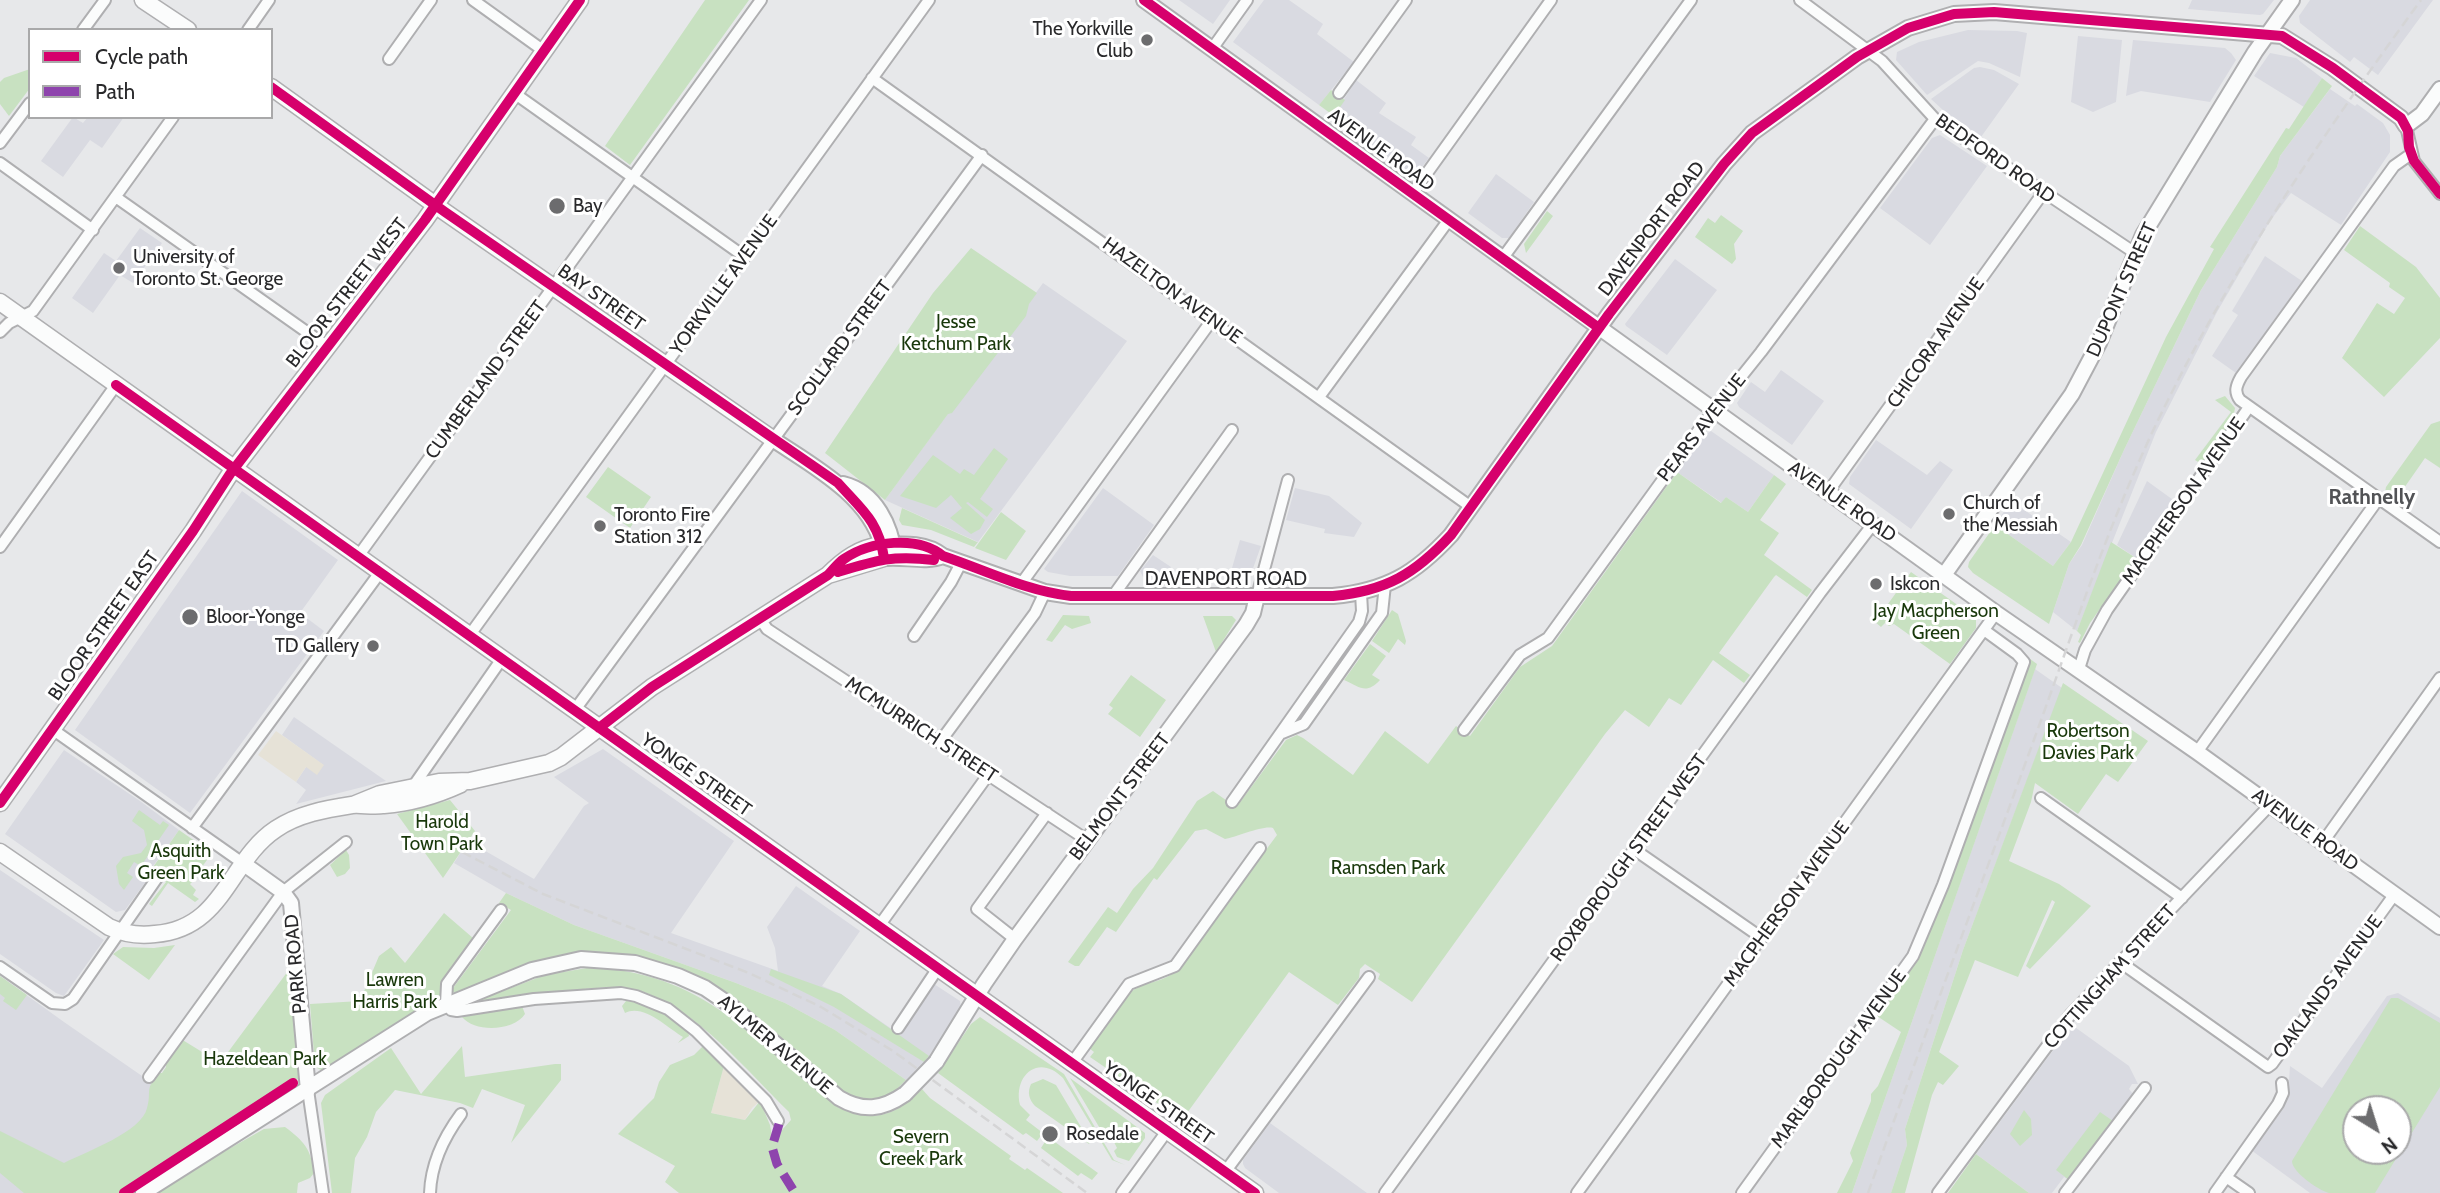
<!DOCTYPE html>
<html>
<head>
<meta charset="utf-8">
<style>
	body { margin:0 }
	#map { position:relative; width:2440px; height:1193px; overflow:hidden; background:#e7e8ea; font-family:Cabin,sans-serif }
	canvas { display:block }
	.legend { position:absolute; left:28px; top:28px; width:245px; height:91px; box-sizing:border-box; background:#fff; border:2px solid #a9a9aa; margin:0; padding:9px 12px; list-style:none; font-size:21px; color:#29292b }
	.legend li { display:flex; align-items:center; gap:14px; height:35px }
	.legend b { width:35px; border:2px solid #a9a9aa }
	.north { position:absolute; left:2342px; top:1095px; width:70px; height:70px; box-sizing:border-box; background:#fff; border:2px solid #a9a9aa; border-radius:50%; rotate:142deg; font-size:19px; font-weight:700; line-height:28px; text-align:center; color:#29292b }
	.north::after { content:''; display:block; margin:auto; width:24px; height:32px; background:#6c6c6e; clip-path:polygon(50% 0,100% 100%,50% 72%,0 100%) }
</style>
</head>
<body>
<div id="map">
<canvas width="2440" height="1193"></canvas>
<ul class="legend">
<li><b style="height:9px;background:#d6006c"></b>Cycle path</li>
<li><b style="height:9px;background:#8e44ad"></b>Path</li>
</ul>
<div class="north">N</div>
</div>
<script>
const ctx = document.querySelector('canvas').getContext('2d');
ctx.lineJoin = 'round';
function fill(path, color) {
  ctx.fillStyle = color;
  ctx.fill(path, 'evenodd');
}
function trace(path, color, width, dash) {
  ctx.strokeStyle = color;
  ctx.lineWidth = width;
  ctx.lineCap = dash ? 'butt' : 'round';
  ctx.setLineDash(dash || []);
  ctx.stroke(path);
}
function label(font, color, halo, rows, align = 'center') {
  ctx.font = font + ' Cabin,sans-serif';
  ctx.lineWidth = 6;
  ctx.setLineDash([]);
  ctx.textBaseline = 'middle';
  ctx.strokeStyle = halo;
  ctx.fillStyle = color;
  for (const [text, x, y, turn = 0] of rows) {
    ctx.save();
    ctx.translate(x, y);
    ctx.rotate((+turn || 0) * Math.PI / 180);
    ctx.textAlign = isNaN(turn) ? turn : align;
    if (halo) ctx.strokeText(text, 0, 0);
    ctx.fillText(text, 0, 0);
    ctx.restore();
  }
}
fill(new Path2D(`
	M1179,0H1230L1213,24Z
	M1264,0H1289L1323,24L1317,34L1354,62L1319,105L1233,42Z
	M2192,0H2274L2263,14L2260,15L2188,9Z
	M2310,0H2433L2378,75L2354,57L2350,62L2300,23L2299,16Z
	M1968,30L2017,31L2027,33L2020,77L1989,63L1978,61L1927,95L1896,60L1897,52L1919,42Z
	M2078,36L2122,40L2116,102L2093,112L2071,102Z
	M2133,40L2225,48L2231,53L2236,60L2210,102L2141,91L2126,96Z
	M2270,53L2296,58L2322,78L2304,107L2254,76Z
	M1980,67L1994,70L2019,84L1981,137L1944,111L1931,99L1974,68Z
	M1356,80L1386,103L1379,113L1416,137L1411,145L1429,158L1417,173L1411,174L1333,117Z
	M2330,89L2355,106L2357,104L2383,123L2390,135V152L2341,225L2291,193L2270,221L2217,312L2156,432L2077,631L2053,612L2069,564L2082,545L2124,450L2201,290L2277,167L2280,156Z
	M73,117L83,123L88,117H124L102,148L90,140L63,177L41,161Z
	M1940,135L1987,166L1930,245L1880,208L1932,138Z
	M1496,174L1534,202L1509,238H1502L1468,213Z
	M140,228L162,243L133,283L120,275L93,313L72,298L104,253L116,261Z
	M2265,256L2302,281L2236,373L2212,356L2238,315L2232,311Z
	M1675,259L1717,290L1667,355L1626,326L1625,324Z
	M1043,283L1127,341L978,542L885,500Z
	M1781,370L1824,401L1792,445L1739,407L1737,403L1751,382L1765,392Z
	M1711,431L1774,475L1748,512L1726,497L1722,503L1677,472L1705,435Z
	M1876,440L1927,475L1940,461L1953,470L1911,529L1849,484L1850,477Z
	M2147,481L2176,502L2136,558L2117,545Z
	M1103,488L1154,525L1118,576H1070L1048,572L1044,569Z
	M1295,488L1329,496L1362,523L1354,537L1324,533L1325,529L1286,520Z
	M242,491L338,560L300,613L324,631L190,813L75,730Z
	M2011,501L2071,542L2053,566L1995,525Z
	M1240,540L1261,546L1251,574L1230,575Z
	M1153,555L1171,567L1165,576L1143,577L1140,571Z
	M2035,669L2062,688L1963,950L1905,1129L1907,1145L1891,1193H1852Z
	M294,717L386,781L296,804L306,790L296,782L306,767L323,765L282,735Z
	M603,749L734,841L671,933L778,971L775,948L767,927L796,886L860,931L822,986L841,994L899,1034L934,984L960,1001L961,1008L929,1056L906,1080L835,1030L785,1003L736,983L574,925L506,893L454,863L468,841L534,879L584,806L589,803L554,777Z
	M64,750L140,801L179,830L151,869L153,872L125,910L116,912L5,834Z
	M0,870L104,940L64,996L56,993L0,954Z
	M0,976L64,1022L210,1123L99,1193H0Z
	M2398,993L2440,1018V1193H2310L2251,1150L2288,1097L2290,1066L2322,1088L2387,996ZM2356,1109H2398V1151H2356Z
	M2072,1025L2129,1066L2138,1084H2132L2129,1089L2133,1094L2069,1180L2064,1177L2052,1193H2029L1976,1154Z
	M1270,1123L1313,1154L1367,1193H1279L1245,1168L1243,1164V1160Z`), '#d9dae1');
fill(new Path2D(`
	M276,731L324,765L317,775L306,767L296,782L258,755Z
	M724,1066L760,1101L752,1108L745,1120L711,1113Z`), '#e6e2d7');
fill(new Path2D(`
	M705,0H749L630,165L605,146Z
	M30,69V88L9,116L0,104V82L4,78Z
	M2322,78L2332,86L2280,156L2277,167L2201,290L2124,450L2081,545L2069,564L2049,624L1973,573L1968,567L1969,562L1995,525L2053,566L2071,542L2166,337L2214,249L2210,247L2286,128L2289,129Z
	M1331,90L1345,100L1334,116L1319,105Z
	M1547,211L1553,216L1526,253L1524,244Z
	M1721,215L1743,231L1734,244L1736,259L1732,264L1695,237L1708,218L1715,223Z
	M2360,226L2416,267L2440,298V338L2384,397L2342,358L2377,303L2394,314L2405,298L2389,287L2390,283L2344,250Z
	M971,248L1037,293L1029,304L1026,316L952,413L948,414L885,500L825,453L933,293Z
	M2225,396L2235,408L2233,419L2229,428L2203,465L2195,460L2231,412L2215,400Z
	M2440,421V468L2425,458L2395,501L2385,492L2386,487L2431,424Z
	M994,448L1008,459L980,499L993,509L987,517L968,502L966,503L985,520L980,529L971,534L950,518L962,508L951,495L936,508L900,496L933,455L960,474L964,469L974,475Z
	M608,467L651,497L630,528L586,497Z
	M1677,472L1721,503L1726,497L1748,512L1774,475L1786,484L1760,520L1779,533L1764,555L1812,590L1807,597L1776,575L1774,577L1719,653L1750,675L1744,683L1713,660L1681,705L1669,698L1649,727L1625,710L1605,734L1412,1002L1378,979L1380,974L1365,964L1360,969L1359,978L1338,1005L1289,972L1182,1120L1090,1057L1094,1052L1089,1048C1102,1029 1115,1002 1135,989C1148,981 1164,982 1176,971L1277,835L1273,828C1263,825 1237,837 1225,839L1206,829L1195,831L1157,880L1154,878L1116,932L1107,927L1079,966H1075L1068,962L1108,907L1117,913L1133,889L1153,868L1197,801L1213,791L1233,805H1238L1286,740L1297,735L1303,738L1353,775L1385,731L1428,764L1456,726L1470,736L1520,667L1552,646Z
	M902,508L977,542H978L974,547L931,530L902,525L899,520Z
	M1001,512L1026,531L1006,560L975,548Z
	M2111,542L2136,558L2090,623L2080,643L2078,642L2081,635L2077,631Z
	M1911,572L1976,618V628L1950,664L1894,624L1889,626L1885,623L1881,627L1875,622Z
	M1392,610L1398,614L1406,641L1405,645L1398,639L1389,653L1372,641Z
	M1063,615L1089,616L1091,623L1072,629L1065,625L1052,642L1046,640Z
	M1203,616H1232L1236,620L1216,652Z
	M1370,644L1386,656L1372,675L1380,680C1366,695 1360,687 1344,680Z
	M2026,656L2037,664L1852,1193H1837L1853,1161L1850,1153L1871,1101V1094L1878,1086L1901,1032L1877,1016L1918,955L2028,660Z
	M1131,675L1166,700L1140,737L1108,714L1113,708L1109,705Z
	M2063,683L2148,741L2118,782L2106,774L2078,814L2035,783L2031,802L2009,861L2059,884L2091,906L2030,969L2026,966L2055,902L2052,900L2018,977L1975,960L1939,1052L1959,1066L1943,1085L1938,1082L1932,1095L1905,1193H1891L1907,1145L1905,1129L1963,950Z
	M450,800L475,831L443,878L397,814Z
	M139,810L160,825L163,821L169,825L141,866L134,862L127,873L133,877L124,890L119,884L116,866L123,857L141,853L147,845L144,830L132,821Z
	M179,830L212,853L199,871L201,873L190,884L196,890L193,895L199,899L195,902L168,883L152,906L149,904L166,882L151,870Z
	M346,850L349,855L350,868L345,874L337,877L330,865Z
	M506,893L574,925L736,983L785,1003L835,1030L906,1080L898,1088L900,1090C881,1106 862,1101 841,1092L682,971L541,961L456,993L453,992V988L511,910L499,903Z
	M444,913L473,938L443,983L439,1000L322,1073L321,1070L315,1067L310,1004L360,1001L379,956L391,947L405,963Z
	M175,945L149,980L113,954L123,947L154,948Z
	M587,968C702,969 756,1042 839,1108C875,1123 895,1116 922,1089L930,1098L1011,1156L1009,1159L1025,1170L1027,1168L1063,1193H679L665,1182L675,1166L618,1134L654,1098L659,1082L670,1065L694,1055L704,1045L724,1066L711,1113L745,1120L760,1101L770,1125L772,1136L782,1130L791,1120L789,1112C748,1072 697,1009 641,991C619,985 594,988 572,990C536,994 501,998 466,1005L545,975Z
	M771,969L841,994L929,1056L924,1062L834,1007L769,975Z
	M288,971H292L301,1077L121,1193H24L0,1173V1131L64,1163C85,1152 142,1132 147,1108C152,1091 144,1091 158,1073H162L166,1067L165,1064L181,1039L220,1063Z
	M0,976L27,995L16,1010L3,1001L5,998L0,994Z
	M2391,998H2398L2440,1023V1087L2375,1193C2361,1193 2342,1193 2329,1193C2318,1190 2292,1172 2292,1161ZM2356,1109H2398V1151H2356Z
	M626,1001C650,1002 669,1016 688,1030L689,1036L678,1043L683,1037C668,1028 643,1003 625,1013L622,1006Z
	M522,1006L525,1014C514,1031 475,1033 462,1017V1015Z
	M980,1017L1064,1074L1114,1160L1125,1165L1112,1160L1063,1078C1039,1053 1013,1075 1020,1105L1030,1115L1026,1120L1043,1133L1037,1141L1026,1133L1023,1135L938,1073L971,1024Z
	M462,1046L465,1077L555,1064H561V1080L511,1143L525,1105L482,1089L473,1108L460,1103L395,1090L376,1112L367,1137L355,1158L351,1193H332L321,1103L325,1095L391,1048L421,1094Z
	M1070,1078L1145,1133V1138L1129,1161L1117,1157L1114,1151L1117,1148L1113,1140L1108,1142Z
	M1043,1079L1056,1085L1090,1142L1089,1144L1035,1106C1029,1099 1027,1093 1031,1084Z
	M2024,1110L2031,1119L2032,1135L2020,1146L2010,1134Z
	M2100,1112L2113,1121L2069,1180L2056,1170Z
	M285,1127C304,1141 311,1149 314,1173L310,1178L298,1183L297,1193H156L195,1168L264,1129Z
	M1048,1137L1098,1173L1092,1180L1081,1173L1078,1176L1041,1148Z
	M1976,1154L2029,1193H1948Z`), '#c8e1c1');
const street = new Path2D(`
	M473,0L544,51
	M1800,0L1882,61L1935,119L2135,253
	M83,30L105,0
	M248,30L269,0
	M1212,49L1247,0
	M389,59L431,0
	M872,78L1471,507
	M514,93L745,257
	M1339,93L1406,0
	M2406,126L2414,161L2440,194
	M0,143L30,103
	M2411,154L2394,166L2241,377C2236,386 2234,392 2240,400L2440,542
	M0,163L93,230
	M1412,194L1551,0
	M117,198L328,347
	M1502,259L1691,0
	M0,332L9,323L33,311L173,117
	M1319,397L1448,221
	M1828,492L2043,193
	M0,547L116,385
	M359,555L761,0
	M1021,584L1212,320
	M1113,596L1232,430
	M1257,596L1288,480
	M759,617L767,629L1087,840
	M469,636L929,0
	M914,636L951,582L961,563
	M2079,669L2085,650L2107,610L2249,407
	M574,711L982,155
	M52,729L244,864
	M1464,730L1520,655L1548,638L1701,427L1761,352L1935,119
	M1282,733L1304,724L1382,613L1385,585
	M940,742L1035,613L1045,592
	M2197,752L2374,505L2377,497
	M412,788L501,660
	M2041,798L2182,898
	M1232,802L1359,622L1362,611L1361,593
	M192,828L381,571
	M2323,842L2440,678
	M1635,850L1762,938
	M501,910L447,984L446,1004L451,1010L457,1011L534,999L621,993L636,996L668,1009L696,1031L766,1101L778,1121
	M879,926L988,775
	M1015,939L977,909L1047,813
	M2120,962L2268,1067L2272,1064L2394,895
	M0,967L52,1003L65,1004L73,999L157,878
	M898,1028L938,968
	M1072,1063L1129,984L1175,966L1260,848
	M149,1077L283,892L346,842
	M308,1090L323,1193
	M1225,1172L1369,977
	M2226,1177L2249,1193
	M430,1193C431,1164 444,1137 461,1114
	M1122,1193L1167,1131
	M1385,1193L1820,593L1873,524
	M1577,1193L1996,613
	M1742,1193L1913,956L1943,885L2024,662L2017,654L1984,630
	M1938,1193L2071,1014L2270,805
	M2065,1193L2145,1088
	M2215,1193L2278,1104L2283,1093L2282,1083`);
const secondary = new Path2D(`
	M1144,0L1996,613L2197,752L2440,927
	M774,440C813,466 869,496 882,545C903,544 926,542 943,556L1045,592L1071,596H1333C1386,591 1415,574 1451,535L1609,314L1724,164L1752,133L1857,57L1908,28L1954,14L1994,12L2282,36L2333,68L2401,118L2406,126L2422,114L2440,89
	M843,484C876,492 891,526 895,557
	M886,558C904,556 926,563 943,556
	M1944,575L2072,394L2099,343L2143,235L2255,52L2292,0
	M244,864L283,892L291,903L308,1090
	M936,1062L984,984L1015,939L1246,625L1253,613L1257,596
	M143,1193L427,1013L532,970L581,959L635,963L678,976L705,988L730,1005L839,1098C863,1112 882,1110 905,1094`);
const primary = new Path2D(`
	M143,0L188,30
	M271,87L445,212L774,440
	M0,302L1255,1193
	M0,803L193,531L230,474L425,220L580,0
	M353,805L380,794L439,782L470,781L549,763L561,757L652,687L828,575C844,559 859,548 882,545L884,558L828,575
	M0,852L109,927C124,934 138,936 155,934C224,929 229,860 276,829C298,814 326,809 352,805C362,804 373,807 384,805C410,803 437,795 461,784`);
trace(street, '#afafb1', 14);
trace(secondary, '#afafb1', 18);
trace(primary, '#afafb1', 19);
trace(street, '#fbfcfc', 10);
trace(secondary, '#fbfcfc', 14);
trace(primary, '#fbfcfc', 16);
trace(new Path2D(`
	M462,852L543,894L749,973L821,1007L893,1051L1087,1193
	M1868,1193C1920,1047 1975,902 2028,756C2073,634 2112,509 2172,392C2242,253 2329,126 2421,0`), '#d5d5d6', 2.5, [10, 5]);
const secondaryBridge = new Path2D(`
	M905,1094L936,1062`);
trace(secondaryBridge, '#afafb1', 18, []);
trace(secondaryBridge, '#fbfcfc', 14);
trace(new Path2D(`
	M779,1124L772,1147L777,1164L795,1193`), '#8e44ad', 9, [18, 9]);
trace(new Path2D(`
	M1144,0L1599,328
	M271,87L445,212L838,483C861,509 879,521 884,558
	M116,385L1255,1193
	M838,572C877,560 893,555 934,560
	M599,728L652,687L828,575C833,570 838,563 844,559C870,541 918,535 943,556C985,570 1026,591 1071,596H1333C1386,591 1415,574 1451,535L1609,314L1724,164L1752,133L1857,57L1908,28L1954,14L1994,12L2282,36L2333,68L2401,118L2408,131L2409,147L2414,161L2440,194
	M0,803L193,531L230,474L425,220L580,0
	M124,1193L293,1083`), '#d6006c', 10);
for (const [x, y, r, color] of [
	[1147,40,7,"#6c6c6e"],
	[557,206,9,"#6c6c6e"],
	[119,268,7,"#6c6c6e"],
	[1949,514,7,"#6c6c6e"],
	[600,526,7,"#6c6c6e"],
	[1876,584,7,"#6c6c6e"],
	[190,617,9,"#6c6c6e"],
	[373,646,7,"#6c6c6e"],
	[1050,1134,9,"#6c6c6e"]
]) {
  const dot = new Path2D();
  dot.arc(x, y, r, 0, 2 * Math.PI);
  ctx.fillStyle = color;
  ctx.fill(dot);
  trace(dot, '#fff', 2.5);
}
label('19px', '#29292b', '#fff', [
	["The Yorkville",1133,29,"right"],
	["Club",1133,51,"right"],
	["Bay",573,206],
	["University of",133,257],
	["Toronto St. George",133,279],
	["Church of",1963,503],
	["the Messiah",1963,525],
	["Toronto Fire",614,515],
	["Station 312",614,537],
	["Iskcon",1890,584],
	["Bloor-Yonge",206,617],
	["TD Gallery",359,646,"right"],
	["Rosedale",1066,1134]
], 'left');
label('19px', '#29292b', '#fff', [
	["AVENUE ROAD",1381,150,36],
	["BEDFORD ROAD",1995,159,35],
	["DAVENPORT ROAD",1652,229,-53],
	["YORKVILLE AVENUE",724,285,-54],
	["DUPONT STREET",2122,290,-66],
	["HAZELTON AVENUE",1172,291,36],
	["BLOOR STREET WEST",347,293,-52],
	["BAY STREET",601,298,35],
	["CHICORA AVENUE",1936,343,-55],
	["SCOLLARD STREET",840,348,-54],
	["CUMBERLAND STREET",486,380,-54],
	["PEARS AVENUE",1702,428,-52],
	["MACPHERSON AVENUE",2184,501,-55],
	["AVENUE ROAD",1842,502,35],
	["DAVENPORT ROAD",1226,579],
	["BLOOR STREET EAST",104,626,-55],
	["MCMURRICH STREET",921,730,33],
	["YONGE STREET",696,775,35],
	["BELMONT STREET",1120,797,-53],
	["AVENUE ROAD",2305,830,36],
	["ROXBOROUGH STREET WEST",1629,858,-54],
	["MACPHERSON AVENUE",1787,904,-54],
	["PARK ROAD",296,964,-95],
	["COTTINGHAM STREET",2110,977,-48],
	["OAKLANDS AVENUE",2328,987,-54],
	["AYLMER AVENUE",775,1045,40],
	["MARLBOROUGH AVENUE",1839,1059,-54],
	["YONGE STREET",1158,1103,35]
]);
label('19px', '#19380b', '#fff', [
	["Jesse",956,322],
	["Ketchum Park",956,344],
	["Jay Macpherson",1936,611],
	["Green",1936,633],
	["Robertson",2088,731],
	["Davies Park",2088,753],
	["Harold",442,822],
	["Town Park",442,844],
	["Asquith",181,851],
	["Green Park",181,873],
	["Ramsden Park",1388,868],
	["Lawren",395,980],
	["Harris Park",395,1002],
	["Hazeldean Park",265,1059],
	["Severn",921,1137],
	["Creek Park",921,1159]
]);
label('bold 21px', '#525356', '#fff', [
	["Rathnelly",2372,498]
]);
</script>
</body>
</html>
